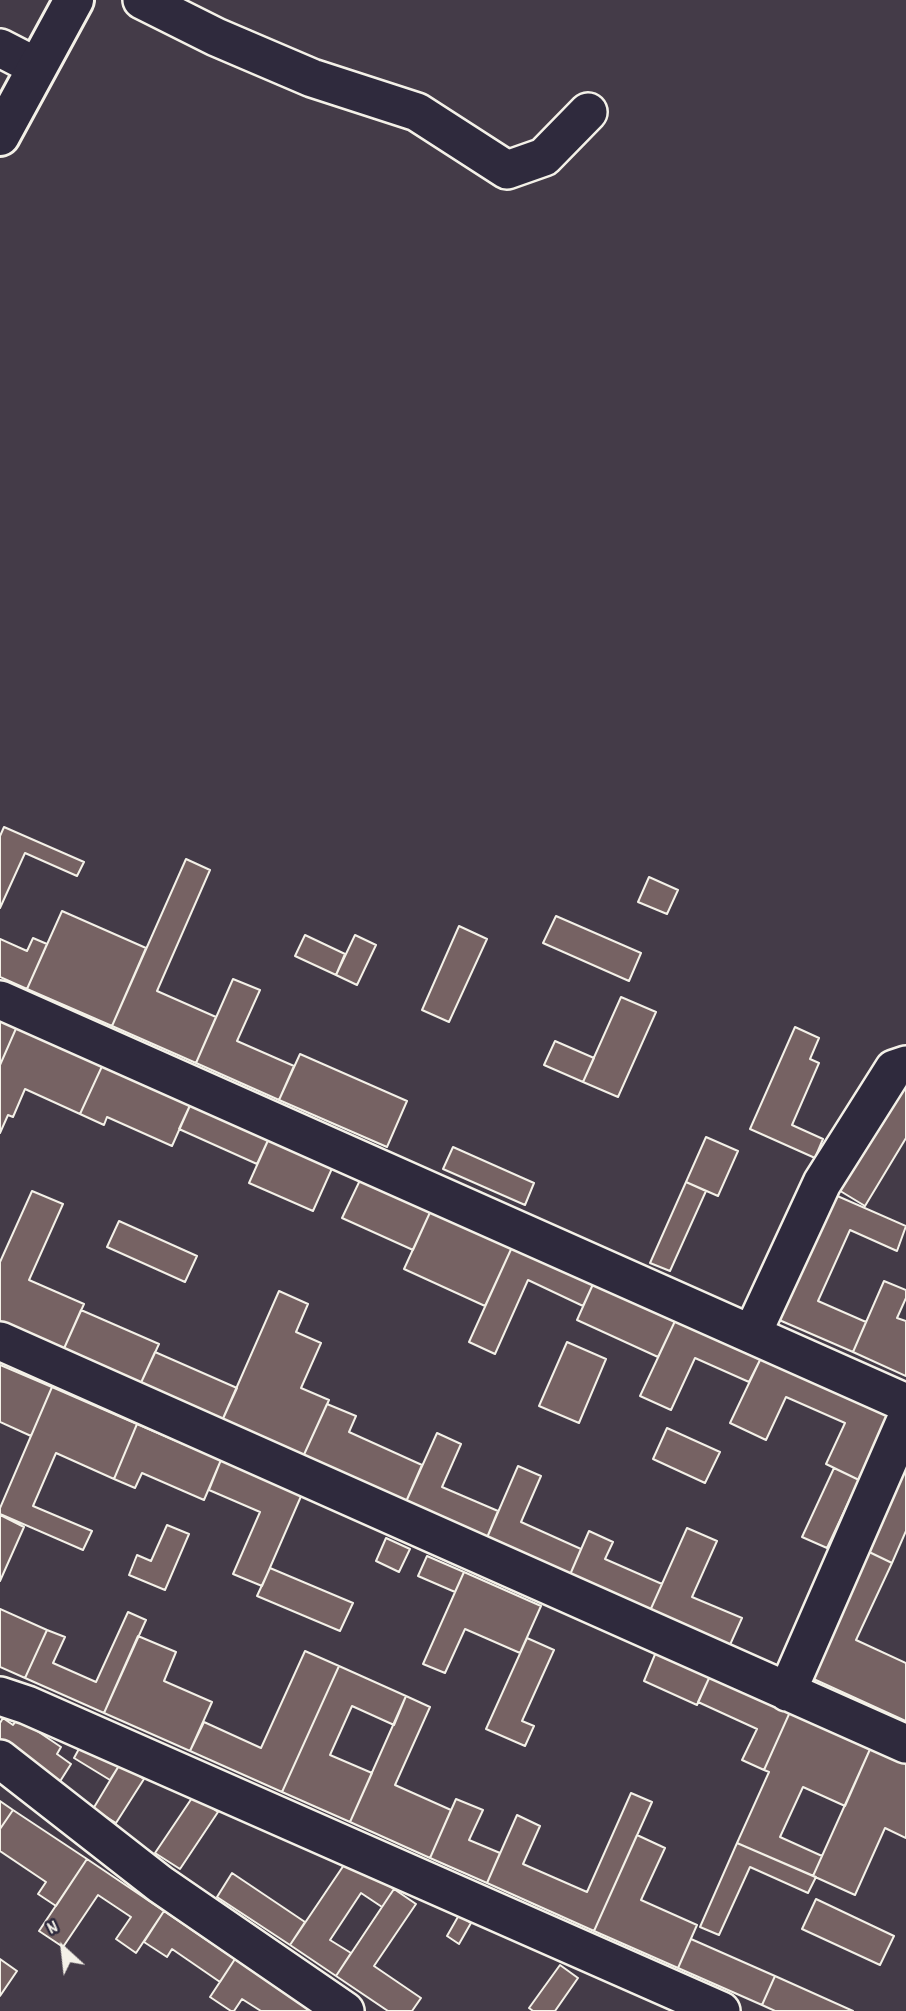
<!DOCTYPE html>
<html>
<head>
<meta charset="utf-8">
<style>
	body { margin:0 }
	#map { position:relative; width:906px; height:2011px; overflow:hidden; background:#443b48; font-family:Dekko,sans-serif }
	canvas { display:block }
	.north { position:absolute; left:28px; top:1913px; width:70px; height:70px; -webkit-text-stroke:5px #2f2a3d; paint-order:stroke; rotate:333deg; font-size:19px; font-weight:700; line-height:28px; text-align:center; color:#f4f1e8 }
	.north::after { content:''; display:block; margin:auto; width:24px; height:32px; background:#f4f1e8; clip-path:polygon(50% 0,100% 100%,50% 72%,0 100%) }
</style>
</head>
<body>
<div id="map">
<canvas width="906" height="2011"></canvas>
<div class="north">N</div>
</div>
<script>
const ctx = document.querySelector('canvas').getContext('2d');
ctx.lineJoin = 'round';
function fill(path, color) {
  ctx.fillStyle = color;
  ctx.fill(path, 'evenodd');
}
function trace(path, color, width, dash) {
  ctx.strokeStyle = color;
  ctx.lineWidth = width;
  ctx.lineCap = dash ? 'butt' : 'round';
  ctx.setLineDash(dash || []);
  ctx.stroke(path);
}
const building = new Path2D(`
	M4,827L84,862L77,876L25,853L0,908V836Z
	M186,859L210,870L157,991L216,1017L196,1063L112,1026Z
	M649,877L678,890L667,914L638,902Z
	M62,911L146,948L112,1026L27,989Z
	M556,916L641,953L629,981L543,943Z
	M459,926L487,939L449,1022L422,1010Z
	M305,935L345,954L336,975L295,956Z
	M355,935L376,945L357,985L336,975Z
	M33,938L47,944L27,989L0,977V939L27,951Z
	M233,979L260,990L237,1041L294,1066L279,1100L196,1063Z
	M621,997L656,1012L618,1097L583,1082Z
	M0,1016L18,1024L0,1065Z
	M18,1024L104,1062L80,1114L25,1089L13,1117L8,1115L0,1133V1065Z
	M795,1027L819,1038L810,1059L819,1063L792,1125L823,1139L815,1158L750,1129Z
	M555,1041L594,1058L583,1082L544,1065Z
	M300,1054L407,1101L387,1147L279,1100Z
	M104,1062L192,1101L172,1146L107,1117L104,1125L80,1114Z
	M906,1082V1138L865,1206L832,1186Z
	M192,1101L270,1136L257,1164L179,1129Z
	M270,1136L334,1164L313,1211L249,1183Z
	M706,1137L738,1151L718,1196L686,1182Z
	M453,1147L534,1183L525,1205L443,1169Z
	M362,1176L432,1208L413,1250L342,1218Z
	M686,1182L706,1191L670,1271L650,1263Z
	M32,1191L63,1204L29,1280L84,1304L62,1353L0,1326V1262Z
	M826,1191L906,1226L897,1251L850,1230L818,1301L866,1322L853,1352L770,1316Z
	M432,1208L513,1245L485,1306L404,1269Z
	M119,1221L197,1256L185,1282L107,1247Z
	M513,1245L594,1282L583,1306L528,1280L495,1354L469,1342Z
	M884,1281L906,1290V1298L897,1318L906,1321V1376L853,1352Z
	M594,1282L676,1319L658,1357L577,1320Z
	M279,1291L308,1304L296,1332L321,1343L301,1388L329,1400L302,1459L221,1423Z
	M81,1310L159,1344L139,1387L62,1353Z
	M676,1319L761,1358L749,1382L695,1358L671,1410L640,1396Z
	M567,1342L606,1359L579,1423L539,1406Z
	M155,1352L237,1388L221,1423L139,1387Z
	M761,1358L888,1416L859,1480L826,1464L845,1423L786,1397L766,1440L730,1423Z
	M0,1365L52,1387L31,1436L0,1422Z
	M52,1387L137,1424L114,1479L56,1453L33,1506L92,1531L83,1550L0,1514V1508Z
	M327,1404L356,1416L349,1432L422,1465L405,1504L302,1459Z
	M137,1424L221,1460L204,1500L142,1473L135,1488L114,1479Z
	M667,1428L720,1452L705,1483L653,1459Z
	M437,1433L461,1444L442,1487L498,1511L486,1540L405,1504Z
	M221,1460L302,1494L262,1586L233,1574L260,1512L209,1490Z
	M906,1462V1531L892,1563L865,1550Z
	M518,1466L541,1476L521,1522L581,1549L569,1577L486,1540Z
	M834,1468L859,1480L827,1548L802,1537Z
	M0,1515L24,1527L0,1581Z
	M167,1525L189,1534L165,1590L129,1575L137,1555L151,1561Z
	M687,1528L717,1541L692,1597L742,1618L729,1647L649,1613Z
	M589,1531L613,1542L605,1559L662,1584L649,1613L569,1577Z
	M386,1538L410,1549L399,1572L376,1561Z
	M865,1550L892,1563L856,1640L906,1663V1721L807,1676Z
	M427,1556L464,1572L455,1592L418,1576Z
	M270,1568L353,1603L340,1631L257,1596Z
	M464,1572L541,1606L520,1653L465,1629L445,1673L423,1664Z
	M0,1609L47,1630L25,1678L0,1667Z
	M128,1612L146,1620L104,1713L25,1678L47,1630L65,1637L53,1663L96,1682Z
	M138,1636L176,1652L164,1681L212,1702L190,1751L104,1713Z
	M527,1638L554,1650L522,1721L534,1726L525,1746L486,1729Z
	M305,1651L339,1666L282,1792L190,1751L204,1722L261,1748Z
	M656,1652L710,1676L697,1705L644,1681Z
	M339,1666L406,1696L394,1725L352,1706L330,1755L372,1773L350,1822L282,1792Z
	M710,1676L790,1712L764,1770L742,1760L757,1729L698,1702Z
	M406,1696L430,1707L395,1785L451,1810L430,1858L350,1822Z
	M790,1712L871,1747L845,1806L803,1787L780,1837L822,1856L813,1876L737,1843L769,1772L764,1770Z
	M3,1718L13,1725L18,1718L61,1747L57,1754L71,1764L59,1783L0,1743V1723Z
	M80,1747L120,1764L110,1780L74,1758Z
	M871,1747L906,1763V1838L885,1828L855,1895L813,1876Z
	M120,1764L144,1779L116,1823L93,1809Z
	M631,1793L652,1802L594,1931L487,1883L517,1815L540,1826L523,1864L587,1892Z
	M194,1795L218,1812L180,1869L155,1853Z
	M456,1799L483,1810L469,1840L500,1853L487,1883L430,1858Z
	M0,1801L13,1810L0,1829Z
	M13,1810L87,1859L56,1906L38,1894L46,1882L0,1851V1829Z
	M637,1835L665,1848L641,1900L697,1925L678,1968L594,1931Z
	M737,1843L816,1877L808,1893L750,1867L719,1935L700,1927Z
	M87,1859L164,1911L136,1953L116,1939L131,1917L98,1895L63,1947L39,1931Z
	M348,1859L394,1889L382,1907L361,1893L330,1940L351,1953L336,1976L290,1945Z
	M232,1873L305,1922L290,1945L217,1897Z
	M394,1889L416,1904L374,1966L421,1998L412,2011H388L336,1976Z
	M816,1899L894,1936L880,1965L802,1929Z
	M164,1911L235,1959L220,1982L172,1949L167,1957L144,1942Z
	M459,1915L471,1923L459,1944L447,1936Z
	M691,1939L775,1976L762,2005L678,1968Z
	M0,1959L17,1971L0,1996Z
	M235,1959L312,2011H261L242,1999L234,2011H231L210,1997Z
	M560,1965L578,1978L555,2011H533L529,2008Z
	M775,1976L853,2011H775L762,2005Z`);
fill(building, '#766263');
trace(building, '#f4f1e8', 2);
const minor = new Path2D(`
	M142,0L216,37L312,78L417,112L507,170L544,157L588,112
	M0,48L37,67
	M0,1000L906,1403
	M752,1334L822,1183L894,1069L906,1065
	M0,1341L906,1744
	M787,1692L906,1420
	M0,1696L27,1705L721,2011
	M0,1759L160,1884L345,2011`);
const major = new Path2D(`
	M0,136L74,0`);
trace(minor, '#f4f1e8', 42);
trace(major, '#f4f1e8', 44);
trace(minor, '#2f2a3d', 37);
trace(major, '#2f2a3d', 38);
</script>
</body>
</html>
